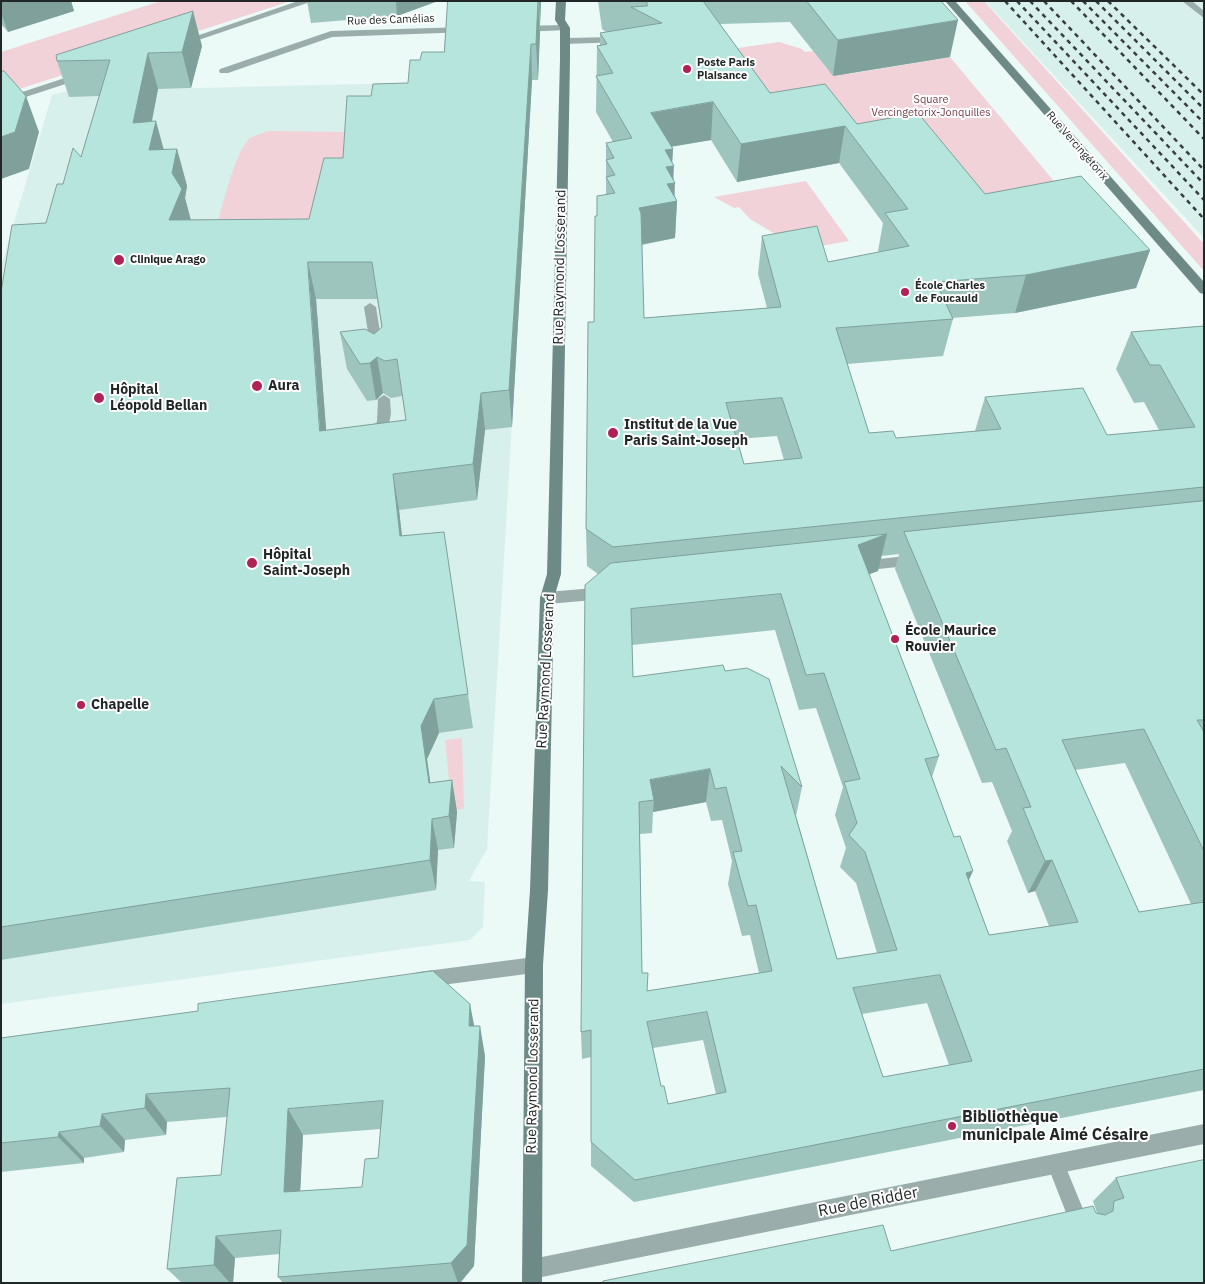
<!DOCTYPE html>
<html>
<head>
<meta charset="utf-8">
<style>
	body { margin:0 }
	#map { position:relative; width:1205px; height:1284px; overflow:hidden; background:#ebfaf7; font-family:"IBM Plex Sans",sans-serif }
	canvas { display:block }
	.frame { position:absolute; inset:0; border:2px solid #212726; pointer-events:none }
</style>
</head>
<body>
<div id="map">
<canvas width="1205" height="1284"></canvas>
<div class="frame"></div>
</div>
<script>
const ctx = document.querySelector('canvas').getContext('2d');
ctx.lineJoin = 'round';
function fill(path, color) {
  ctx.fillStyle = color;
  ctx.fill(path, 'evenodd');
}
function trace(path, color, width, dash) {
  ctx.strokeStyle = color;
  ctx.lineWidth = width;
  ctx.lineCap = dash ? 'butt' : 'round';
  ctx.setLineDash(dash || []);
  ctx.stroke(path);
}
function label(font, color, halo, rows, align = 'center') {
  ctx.font = font + ' "IBM Plex Sans",sans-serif';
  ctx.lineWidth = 4;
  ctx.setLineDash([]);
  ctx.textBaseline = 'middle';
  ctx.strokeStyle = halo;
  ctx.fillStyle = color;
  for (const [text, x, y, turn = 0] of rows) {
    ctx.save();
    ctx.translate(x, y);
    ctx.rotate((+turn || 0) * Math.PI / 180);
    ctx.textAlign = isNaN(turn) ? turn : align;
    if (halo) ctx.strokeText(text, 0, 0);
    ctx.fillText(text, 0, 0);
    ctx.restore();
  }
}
fill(new Path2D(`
	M985,1H1204V238Z
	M532,80L487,849L469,881L485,882L483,927L470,940L1,1004V266L52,95L67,91Z`), '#d8f0ec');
fill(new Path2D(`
	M161,1H291L1,95V52Z
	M965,1H984L1204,244V271Z
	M779,42L802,49L805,52L813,51L828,70L844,68L849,74L950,57L1058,186L960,205L765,130L711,52Z
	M268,131L353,132L319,244L212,245C218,224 234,150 250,138C255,135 263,133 268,131Z
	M806,181L849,241L815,247L795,246L750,219L739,207L734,208L714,197Z
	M462,738L464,809L452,810L445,740Z`), '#f2d2d9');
fill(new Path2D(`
	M1182,1H1192L1204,11V18Z
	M619,37L622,38V42L565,44L561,41L565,38Z
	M370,303L376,307L383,351L377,355L371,351L364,307Z
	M384,395L390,399L391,413L389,424L373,435H365L363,432L377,422L378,399Z
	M1056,1155L1062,1158L1090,1226L1088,1233L1081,1235L1074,1233L1047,1164L1050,1158Z`), '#9aadaa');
fill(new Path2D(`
	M298,1H313L184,45H178L176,43Z
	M565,25L570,28L568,30L519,32L514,29L519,26Z
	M466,27L471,30L469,32L332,37L228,73H220L219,71L220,69L331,31Z
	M83,72L87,73V77L1,105V99Z
	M916,555L921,556L923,560L921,564L916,565L860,571L855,570L853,566L855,562L860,561Z
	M606,587L611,589L613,593L611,597L606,599L547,604L542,602L540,598L542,594L547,592Z
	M534,957L540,959L543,965L540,971L534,973L419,988L413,986L410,980L413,974L419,972Z
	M1204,1124V1144L532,1279L525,1276L522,1269L525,1262L532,1259Z`), '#9aadaa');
fill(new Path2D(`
	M556,1H566L565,20L570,28V59L561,574L554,598L548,890L543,965L542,1283H522L525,965L530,890L540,598L547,574L560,59V28L555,20Z
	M945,1H955L1204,282V294L1200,293Z`), '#6d8a86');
trace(new Path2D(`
	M1005,1L1204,219
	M1017,1L1204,200
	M1030,1L1204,184
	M1044,1L1204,170
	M1071,1L1204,139
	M1083,1L1204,123
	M1096,1L1204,109
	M1108,1L1204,95`), '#373e3d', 2.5, [4.5, 4.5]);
fill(new Path2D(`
	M1,1H71L74,11L8,32L1,24Z
	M307,1H438L397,16L311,23Z
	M448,1H541L538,80H532L512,427L485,430L477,500L399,510L402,536L468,694L473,728L439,733L427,759L430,783L452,780L457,812L454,848L438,850L436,890L1,960V292L46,223L63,184L81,157L99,96L69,97L57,61L202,46L191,88L158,89L152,122L164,150L177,149L187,186L185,198L191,220L309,219L343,158L371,96L408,83L420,60L444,52ZM316,299H377L382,327L374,334L340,332L347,369L367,401L376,400L383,393L391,398L402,396L406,420L326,430Z
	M598,1H941L950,57L833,76L790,22L720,24L770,93L857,124L985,194L1150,250L1136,288L1015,313L952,318L953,319L943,356L847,364L869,433L896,438L975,431L985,397L1107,435L1159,430L1144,402L1134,403L1116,369L1131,332L1204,326V1090L634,1202L591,1166V1057L582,1059L581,1032L598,574L587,566L586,529L594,322L597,216L606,194V143L613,142L596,112L597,46L600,45V33L606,32L602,29ZM711,140L737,182L839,163L883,223L878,251L879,252L828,262L762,236L758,274L767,308L644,318L642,245L675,238L677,201L675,197L672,162L673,149L671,147ZM777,436L784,460L744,464L737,439ZM899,554L895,569L982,783L992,782L1012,831L1007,841L1028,893L1035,891L1049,926L989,935L932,777L939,756L869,574L878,571L881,556ZM775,630L799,710L816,708L843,787L835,815L846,848L840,867L856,883L877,953L837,959L796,816L802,787L725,671L633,677L632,645ZM1125,763L1191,904L1139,912L1075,770ZM706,802L711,821L722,820L732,861L728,884L742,936L750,935L759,973L647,991L642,973L640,834L652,833L653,812ZM927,1003L949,1065L883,1077L862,1014ZM703,1040L716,1094L668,1104L661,1086L653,1048Z
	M474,1026L485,1056L474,1266L460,1283H283L278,1277L280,1254L235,1258L233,1283H182L167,1269L221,1175L227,1117L167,1122L166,1135L125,1140L124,1152L84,1158V1163L1,1172V1038ZM381,1129L378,1158L362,1187L300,1191L303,1135Z
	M1116,1178L1204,1283L891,1251L1097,1213L1093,1201Z`), '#9dc5be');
fill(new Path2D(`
	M1,1H71L74,11L8,32L1,13Z
	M396,1H438L397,16Z
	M538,1L540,33L538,80L536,44Z
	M539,1H541L540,24Z
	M193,11L202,46L191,88L182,52Z
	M958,20L950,57L833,76L838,40Z
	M531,44L532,80L512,427L509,390Z
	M148,53L158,89L144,159L133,123Z
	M26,96L39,132L29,169L1,179V137Z
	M713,102L711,140L650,150L651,113Z
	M156,121L166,158L149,150Z
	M845,126L839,163L737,182L741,144Z
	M177,149L187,186L185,198L192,225L169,220L172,173Z
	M673,149L672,166H674L673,183H675L674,201H677L675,238L638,245L639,208L665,150Z
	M1150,250L1136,288L1015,313L1026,275Z
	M308,262L316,299L329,467L320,431Z
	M377,357L383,393L376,400L370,363Z
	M481,393L485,430L477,500L473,464Z
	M393,474L399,510L406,572L400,536Z
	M887,534L878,571L849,582L858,545Z
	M434,699L439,733L427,759L435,815L429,783L421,726Z
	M710,769L706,802L653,812L654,800L650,780Z
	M452,780L457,812L454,848L449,816Z
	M432,819L438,850L436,890L430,860Z
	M1052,860L1035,891L1028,893L1045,861Z
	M973,871L959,902L966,873Z
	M470,1004L476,1035L469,1026Z
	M480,1026L485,1056L474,1266L460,1283H458L451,1263Z
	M146,1094L167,1122L166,1135L145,1108Z
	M288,1109L303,1135L299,1216L284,1192Z
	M102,1114L125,1140L124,1152L100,1126Z
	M59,1132L84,1158V1163L58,1137Z
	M216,1236L235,1258L233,1283H230L214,1265Z`), '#7fa09b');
const building = new Path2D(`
	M448,1H538L536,44H531L509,390L481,393L473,464L393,474L400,536L444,532L468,694L434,699L421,726L429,783L452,780L449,816L432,819L430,860L1,927V292L12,225L46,223L57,184H63L73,148L81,157L110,60L57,61L56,55L193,11L182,52L148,53L133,123L156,121L149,150L177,149L172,173L182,189L169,220L309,219L324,158H343L347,96H371L373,84L408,83L410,60H420L422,52H444ZM308,262H372L382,327L374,334L365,329L340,332L360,364L370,363L377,357L385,361L397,359L406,420L320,431Z
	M647,1H703L770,93L825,84L857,124L918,113L985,194L1081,176L1150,250L1026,275L936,282L953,319L836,328L869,433L893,431L896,438L1001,429L985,397L1083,388L1107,435L1195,427L1160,365H1150L1131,332L1204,326V487L613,547L586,529L588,322H594L595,216H597V196L615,193L606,177L615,175L606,160L614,158L606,143L632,138L596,76L613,73L597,46L607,44L600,33L662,23L631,7L647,6ZM713,102L741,144L845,126L908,209L885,213L909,246L828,262L817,226L762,236L781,307L644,318L641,213L639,208L677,201L667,184L675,183L666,167L674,166L665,150L673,149L651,113ZM782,398L802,458L744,464L726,403Z
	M807,1H941L958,20L838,40Z
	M4,71L26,96L15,132L1,137V72Z
	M1204,501V720H1197L1204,732V851L1144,729L1062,740L1139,912L1204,902V1069L635,1180L591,1142V1030L581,1032L585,585L611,563L887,534L858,545L939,756L925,759L954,837L960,836L973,871L966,873L989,935L1078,922L1052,860L1045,861L1023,808L1031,807L1006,748L996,750L904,532ZM781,594L806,675L824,673L860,779L844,782L857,823L849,835L865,852L897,950L837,959L781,766L802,787L769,679L747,668L725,671L723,665L633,677L631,609ZM710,769L715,789L726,787L742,851L733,852L748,906L756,905L772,971L647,991L648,973H642L639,802L654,800L650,780ZM940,975L972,1061L883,1077L853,988ZM707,1012L726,1092L668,1104L664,1086H661L647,1022Z
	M433,971L470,1004L469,1026H480L467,1245L451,1263L278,1277L281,1230L216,1236L214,1265L167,1269L177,1178L221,1175L230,1088L146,1094L145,1108L102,1114L100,1126L59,1132L58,1137L1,1143V1038L198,1011V1004ZM383,1101L378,1158L365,1159L362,1187L284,1192L288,1109Z
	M1204,1160V1283H602L603,1281L883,1225L891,1251L1093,1206L1096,1213L1105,1215L1113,1211L1114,1201L1124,1198L1116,1178Z`);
fill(building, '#b6e5dd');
trace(building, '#7fa09b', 1);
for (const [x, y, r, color] of [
	[687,69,5,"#b02156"],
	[119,260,6,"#b02156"],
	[905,292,5,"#b02156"],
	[257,386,6,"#b02156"],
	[99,398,6,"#b02156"],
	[613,433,6,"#b02156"],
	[252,563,6,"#b02156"],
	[895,639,5,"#b02156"],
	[81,705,5,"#b02156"],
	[952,1126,5,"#b02156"]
]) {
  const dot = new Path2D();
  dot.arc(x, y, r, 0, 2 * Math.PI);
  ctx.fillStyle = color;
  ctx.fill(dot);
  trace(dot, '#fff', 2);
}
label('11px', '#212726', '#fff', [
	["Rue des Camélias",391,20,-2],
	["Rue Vercingétorix",1077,146,49]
]);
label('bold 11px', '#212726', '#fff', [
	["Poste Paris",697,63],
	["Plaisance",697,76],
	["Clinique Arago",130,260],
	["École Charles",915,286],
	["de Foucauld",915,299]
], 'left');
label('11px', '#78404e', '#fff', [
	["Square",931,100],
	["Vercingetorix-Jonquilles",931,113]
]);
label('14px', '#212726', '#fff', [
	["Rue Raymond Losserand",560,267,-89],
	["Rue Raymond Losserand",546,671,-87],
	["Rue Raymond Losserand",533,1076,-89]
]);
label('bold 14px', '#212726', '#fff', [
	["Aura",268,386],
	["Hôpital",110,390],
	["Léopold Bellan",110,406],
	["Institut de la Vue",624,425],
	["Paris Saint-Joseph",624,441],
	["Hôpital",263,555],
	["Saint-Joseph",263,571],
	["École Maurice",905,631],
	["Rouvier",905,647],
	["Chapelle",91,705]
], 'left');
label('bold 16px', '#212726', '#fff', [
	["Bibliothèque",962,1117],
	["municipale Aimé Césaire",962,1135]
], 'left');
label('16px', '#212726', '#fff', [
	["Rue de Ridder",868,1202,-11]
]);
</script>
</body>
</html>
